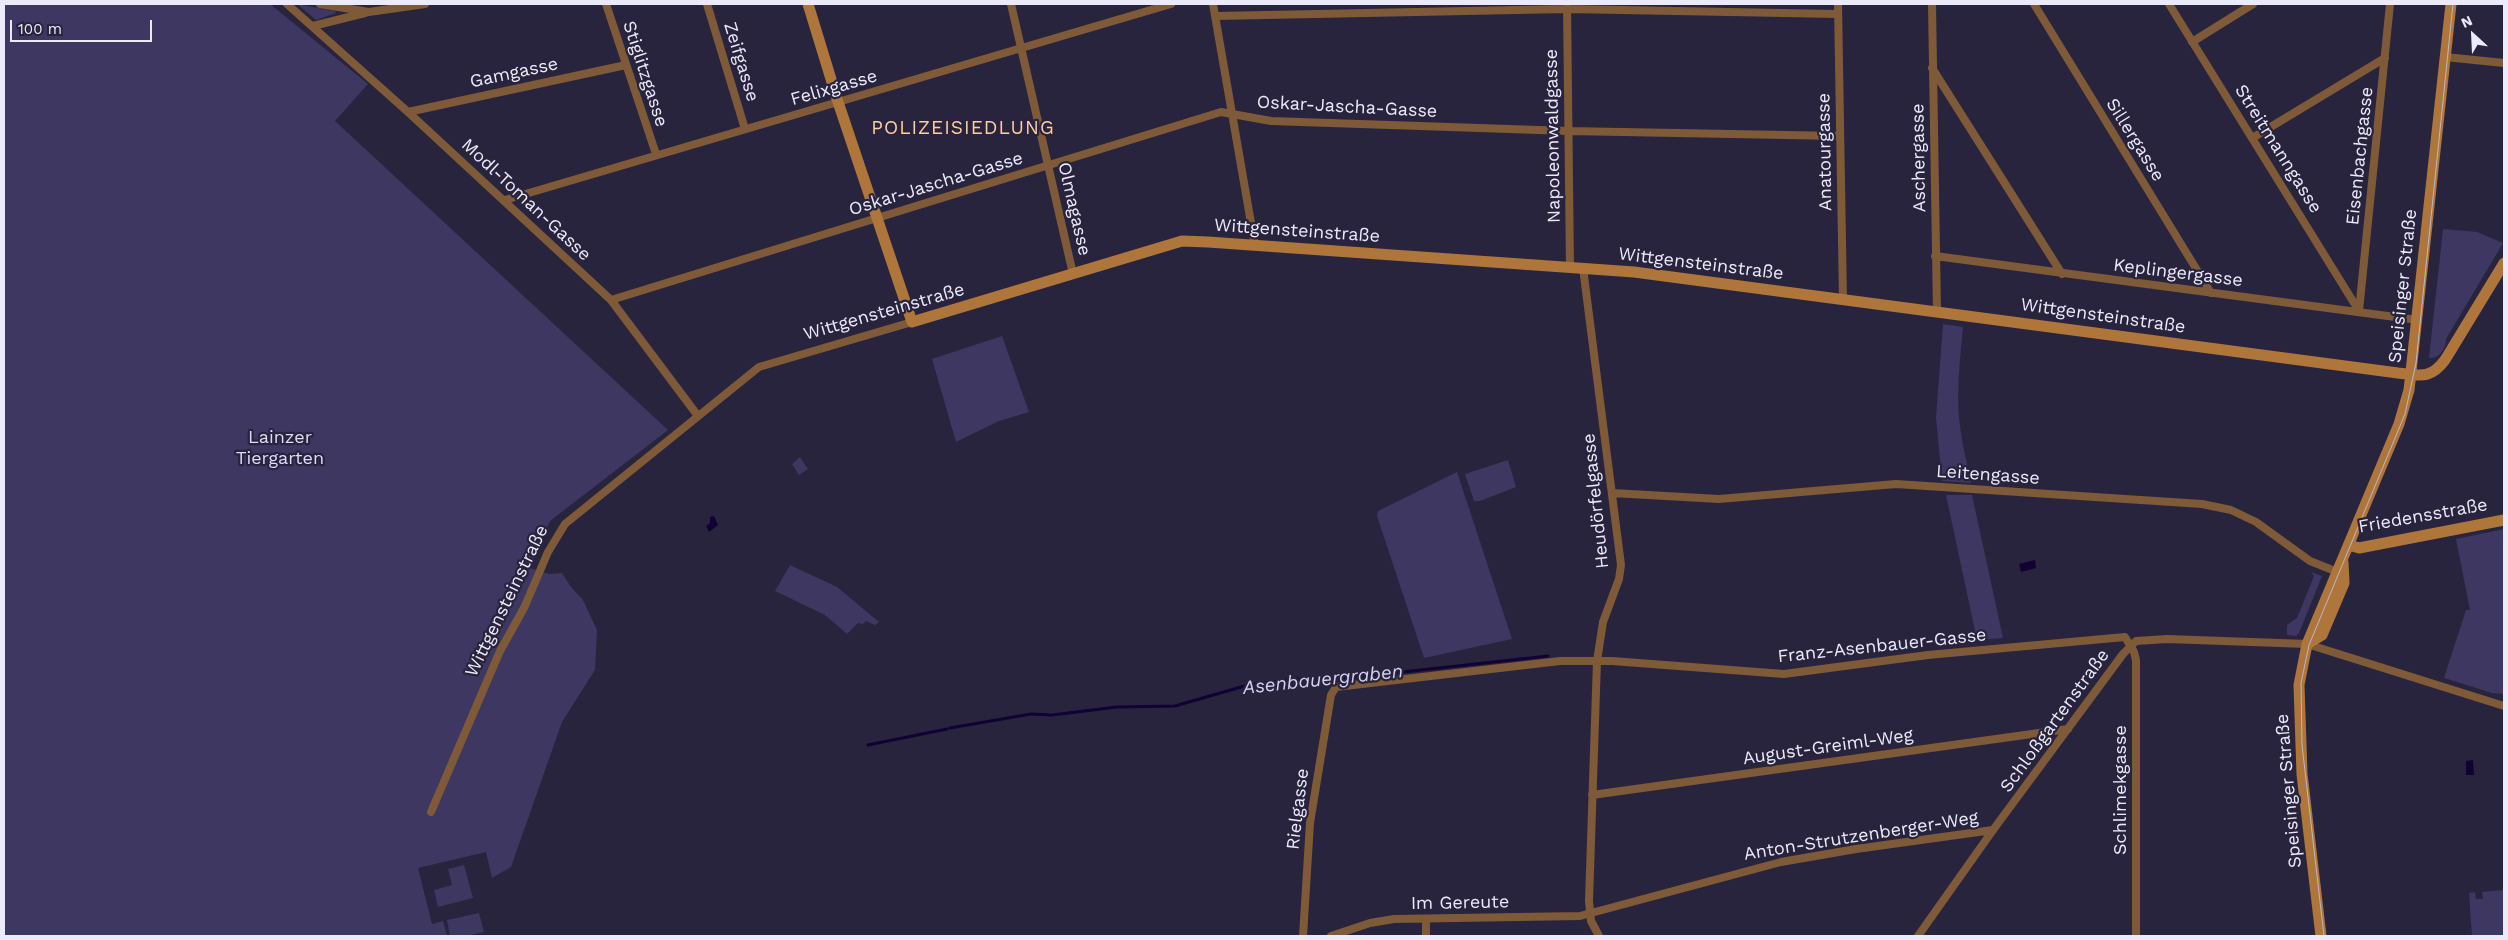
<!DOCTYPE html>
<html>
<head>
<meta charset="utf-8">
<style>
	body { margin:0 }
	#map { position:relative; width:2508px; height:940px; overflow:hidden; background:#28243d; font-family:"Work Sans",sans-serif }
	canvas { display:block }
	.frame { position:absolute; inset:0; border:5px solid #ebeafa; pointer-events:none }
	.north { position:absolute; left:2448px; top:10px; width:50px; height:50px; -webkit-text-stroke:4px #28243d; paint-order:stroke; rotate:335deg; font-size:14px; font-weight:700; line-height:20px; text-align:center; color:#ebeafa }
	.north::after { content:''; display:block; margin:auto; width:18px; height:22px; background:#ebeafa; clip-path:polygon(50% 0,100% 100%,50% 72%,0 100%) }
	.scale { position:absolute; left:10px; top:20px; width:142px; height:22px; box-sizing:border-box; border:2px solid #ebeafa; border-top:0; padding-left:6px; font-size:15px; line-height:18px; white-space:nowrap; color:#ebeafa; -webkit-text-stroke:4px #28243d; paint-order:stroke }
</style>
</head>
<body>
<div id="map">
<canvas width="2508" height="940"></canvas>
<div class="frame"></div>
<div class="north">N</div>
<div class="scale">100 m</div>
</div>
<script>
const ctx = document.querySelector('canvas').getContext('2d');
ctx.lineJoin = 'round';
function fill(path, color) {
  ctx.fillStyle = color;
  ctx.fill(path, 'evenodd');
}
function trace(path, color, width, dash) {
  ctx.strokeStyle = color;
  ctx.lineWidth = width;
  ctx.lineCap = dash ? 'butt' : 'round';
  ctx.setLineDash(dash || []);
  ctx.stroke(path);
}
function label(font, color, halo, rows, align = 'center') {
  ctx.font = font + ' "Work Sans",sans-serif';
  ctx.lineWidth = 4.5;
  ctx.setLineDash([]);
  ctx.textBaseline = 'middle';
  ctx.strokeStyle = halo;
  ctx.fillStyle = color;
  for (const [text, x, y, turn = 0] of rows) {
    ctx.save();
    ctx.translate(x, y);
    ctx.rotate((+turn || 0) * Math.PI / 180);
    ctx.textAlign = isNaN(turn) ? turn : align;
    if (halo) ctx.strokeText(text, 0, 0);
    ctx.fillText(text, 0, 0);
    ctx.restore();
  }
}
fill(new Path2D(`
	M4,4H270L368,84L335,121L668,430L550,521L530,568L549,574L562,573L571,587L583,600L597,630L595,670L562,722L511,867L492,878L486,852L418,868L432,924L443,921L447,936H4Z
	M297,4L335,11L336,13L316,20Z
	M2443,229L2477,232L2503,243L2446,339C2446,349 2439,359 2429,358Z
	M1943,324L1963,327C1960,361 1955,398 1961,433C1963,449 1968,466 1971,483L1942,481L1936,417Z
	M1002,336L1029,412L999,421L956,442L932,359Z
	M800,457L808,469L799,475L792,464Z
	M1508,460L1516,487L1480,501H1474L1465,474Z
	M1457,472L1512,639L1424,658L1377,516L1378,511Z
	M1946,495H1972L2003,638L1977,640Z
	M2504,529V694L2492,693L2444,678L2466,610H2470L2456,539Z
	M790,565L837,587L879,622L875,625L866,621L863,624L858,623L847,634L825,615L775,591Z
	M2311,572L2322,576L2299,633L2296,636L2287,635V625L2297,618L2314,576Z
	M464,865L473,898L438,907L434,890L452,885L448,869Z
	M2504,890V936H2472L2469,893L2475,892L2476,899H2483L2482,892Z
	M479,913L484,932L465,936H450L447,920Z`), '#3e3762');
fill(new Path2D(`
	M714,516L718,525L709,532L706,526L710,523V517Z
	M2035,560L2036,568L2021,572L2019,564Z
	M2473,760L2474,775H2466V761Z`), '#120234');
trace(new Path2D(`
	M950,728L1031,714L1052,715L1117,707L1175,706L1248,685L1294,679L1330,680L1548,656
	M868,745L947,729`), '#120234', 3);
trace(new Path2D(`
	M287,4L408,112L611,300L698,416
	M320,4L369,12L425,4
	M606,4L656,154
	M707,4L745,129
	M1011,4L1073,274
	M1213,4L1255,246
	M1567,4L1570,267
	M1838,4L1843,300
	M1932,4L1937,312
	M2034,4L2211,293
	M2169,4L2359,311
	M1215,16L1567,9L1838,14
	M313,26L365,13
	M2192,42L2253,4
	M2445,57L2504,63
	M1932,68L2062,274
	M408,112L626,65
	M2254,137L2385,58
	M505,200L1171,4
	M1935,256L2418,320
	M1583,268L1621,565L1619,579L1603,622L1597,661L1589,901L1591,921L1599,936
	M611,300L1221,112L1271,121L1568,131L1840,136
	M2359,311L2390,4
	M1612,493L1719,499L1896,484L2202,504L2231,510L2256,522L2310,561L2340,573
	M1592,795L2068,729
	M431,812L500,651L524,608L548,552L565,524L759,367L912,322
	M1426,919V936
	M1303,936L1310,823L1331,695L1336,687L1560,661H1612L1784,674L1928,655L2125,637L2134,652L2136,660V936
	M1331,936L1370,923L1394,919L1580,916L1781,862L1856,849L1993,830
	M1918,936L1993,830L2123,654L2136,641L2167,639L2307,644L2504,706`), '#7e5a38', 8);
trace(new Path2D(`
	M808,4L838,102L912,322L1182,241L1208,242L1634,272L2398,373C2420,375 2430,380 2445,360L2504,263
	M2349,545L2359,548L2504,520
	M2307,644L2322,635L2344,583L2343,562
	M2321,936L2302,774L2299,685L2307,644L2399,424L2409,390L2451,4`), '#af763c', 11);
trace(new Path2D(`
	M2324,936L2302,745L2301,683L2309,645L2405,414L2416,363L2453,4`), '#bab8ca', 1);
label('18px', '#ebeafa', '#28243d', [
	["Zeifgasse",741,62,73],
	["Gamgasse",514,73,-12],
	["Stiglitzgasse",645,74,72],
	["Felixgasse",834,88,-16],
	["Oskar-Jascha-Gasse",1347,107,3],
	["Napoleonwaldgasse",1553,136,-91],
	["Sillergasse",2135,140,58],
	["Streitmanngasse",2278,149,58],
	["Anatourgasse",1825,152,-91],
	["Eisenbachgasse",2360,156,-84],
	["Aschergasse",1919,158,-91],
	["Oskar-Jascha-Gasse",936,184,-17],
	["Modl-Toman-Gasse",526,200,43],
	["Olmagasse",1074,209,77],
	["Wittgensteinstraße",1297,231,4],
	["Wittgensteinstraße",1701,264,7],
	["Keplingergasse",2178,273,7],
	["Speisinger Straße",2403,286,-84],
	["Wittgensteinstraße",884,312,-16],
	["Wittgensteinstraße",2103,316,8],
	["Leitengasse",1988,475,4],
	["Heudörfelgasse",1596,501,-96],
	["Friedensstraße",2423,516,-10],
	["Wittgensteinstraße",507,601,-64],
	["Franz-Asenbauer-Gasse",1882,646,-6],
	["Schloßgartenstraße",2055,721,-54],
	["August-Greiml-Weg",1828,747,-8],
	["Schlimekgasse",2121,790,-90],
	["Speisinger Straße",2289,791,-95],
	["Rielgasse",1298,809,-83],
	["Anton-Strutzenberger-Weg",1861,836,-9],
	["Im Gereute",1460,903,-1]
]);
label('18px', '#dedbff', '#28243d', [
	["Lainzer",280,438],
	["Tiergarten",280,459]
]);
ctx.letterSpacing = '1px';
label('19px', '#ffcea2', '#28243d', [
	["POLIZEISIEDLUNG",963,128]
]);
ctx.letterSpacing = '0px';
label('italic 19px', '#d4d1f4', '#28243d', [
	["Asenbauergraben",1323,680,-6]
]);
</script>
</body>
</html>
